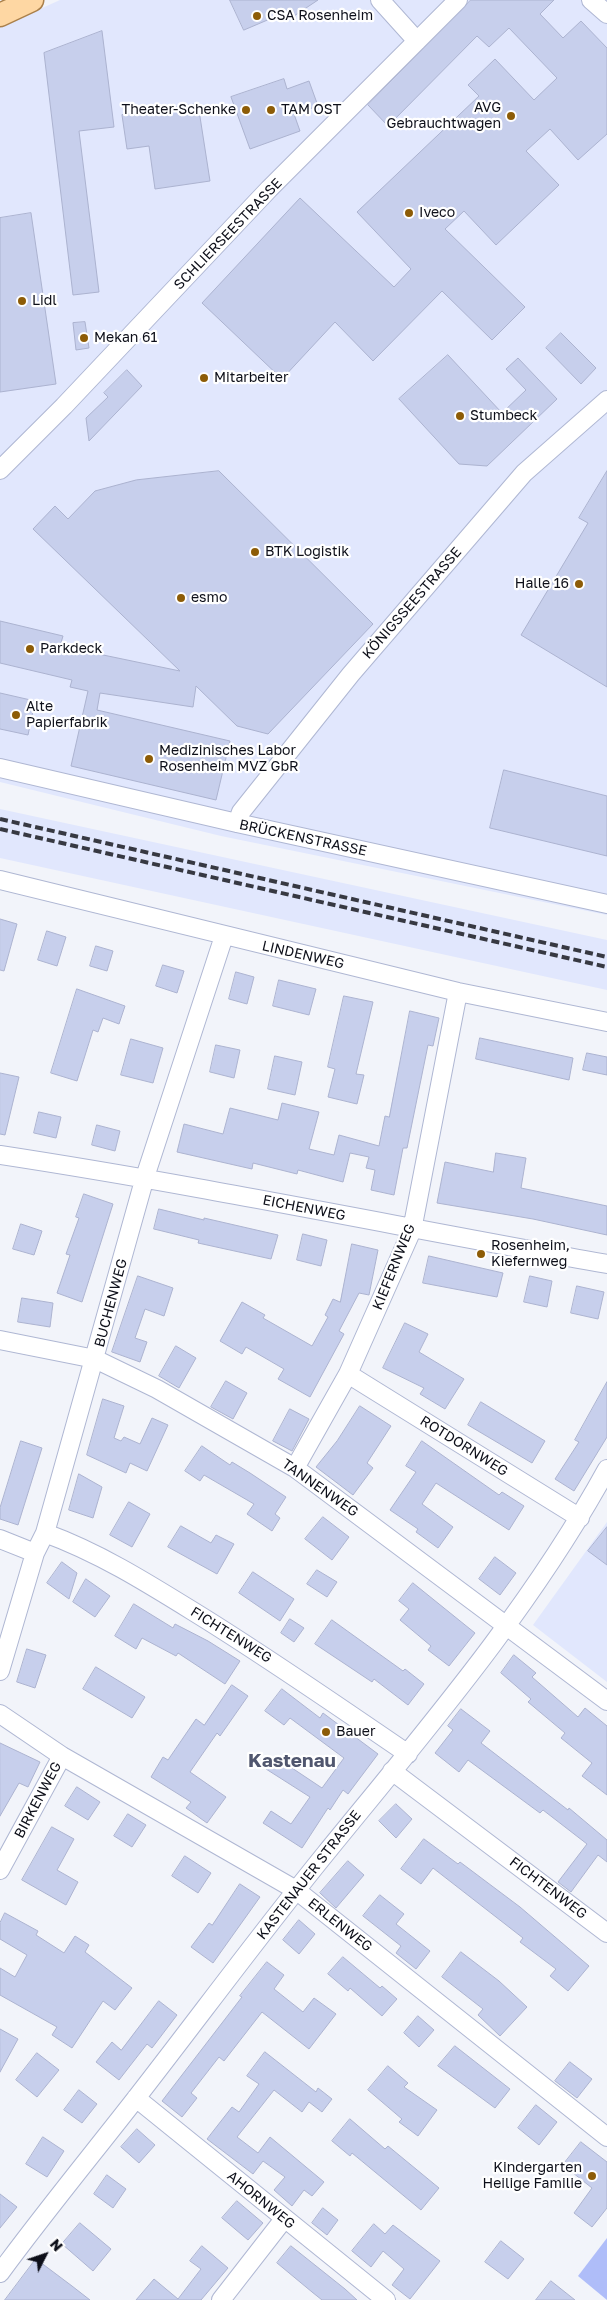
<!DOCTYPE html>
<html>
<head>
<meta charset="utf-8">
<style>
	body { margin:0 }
	#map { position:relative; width:607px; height:2300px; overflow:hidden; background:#f2f4fa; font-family:"Golos Text",sans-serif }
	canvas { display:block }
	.north { position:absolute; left:20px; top:2230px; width:50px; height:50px; -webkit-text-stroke:4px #fff; paint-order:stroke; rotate:49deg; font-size:14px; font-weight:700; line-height:20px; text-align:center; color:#0d0f19 }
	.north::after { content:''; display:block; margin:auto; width:18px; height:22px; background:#0d0f19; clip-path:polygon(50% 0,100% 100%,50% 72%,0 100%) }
</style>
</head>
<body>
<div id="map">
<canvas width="607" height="2300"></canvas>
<div class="north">N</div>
</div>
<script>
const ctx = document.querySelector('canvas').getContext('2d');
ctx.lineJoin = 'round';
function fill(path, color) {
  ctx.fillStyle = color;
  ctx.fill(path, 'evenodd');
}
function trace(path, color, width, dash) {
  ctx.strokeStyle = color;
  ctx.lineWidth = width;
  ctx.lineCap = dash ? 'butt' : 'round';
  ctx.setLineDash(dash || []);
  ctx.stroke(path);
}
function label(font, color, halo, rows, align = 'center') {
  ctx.font = font + ' "Golos Text",sans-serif';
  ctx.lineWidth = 4.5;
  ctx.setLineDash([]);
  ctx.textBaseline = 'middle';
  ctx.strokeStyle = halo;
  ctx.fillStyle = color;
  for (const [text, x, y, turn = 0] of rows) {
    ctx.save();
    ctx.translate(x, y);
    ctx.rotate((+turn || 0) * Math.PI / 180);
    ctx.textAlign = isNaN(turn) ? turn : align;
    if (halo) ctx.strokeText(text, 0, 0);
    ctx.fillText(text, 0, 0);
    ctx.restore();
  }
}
fill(new Path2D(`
	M60,0H607V915L221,836L0,782V27Z
	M0,809L607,940V990L0,858Z
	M607,1522V1682L533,1625Z`), '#e1e7fd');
fill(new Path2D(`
	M607,2238V2300L578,2276Z`), '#afbdf9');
const building = new Path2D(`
	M230,0H318L288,20L284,13L244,30Z
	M471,0H554L540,14L563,38L581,21L607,48V134L578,160L550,129L526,151L559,185L496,245L464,211L445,229L525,307L492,340L442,291L373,361L335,322L282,379L202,303L300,198L394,287L411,269L357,212L479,96L468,85L495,59L534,100L557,78L509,28L489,47L477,36L388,126L368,105Z
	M102,31L114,127L79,131L99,292L73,295L44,53Z
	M284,79L287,89L309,81L318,106L294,114L300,131L250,149L231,97Z
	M198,104L210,181L155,189L149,146L127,149L122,115Z
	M31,213L56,384L0,392V218Z
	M85,322L89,348L76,350L73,323Z
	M561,333L596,368L581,384L546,348Z
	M448,355L502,413L526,390L506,369L518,358L557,399L487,466L459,464L399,399Z
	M127,370L142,386L89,441L86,418L108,397L104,393Z
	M219,471L373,624L268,734L237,726L196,686L193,707L100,693L97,710L230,741L216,800L71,766L88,691L70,687L72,680L0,663V621L63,636L60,646L180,671L33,529L55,506L68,519L95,491L136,480Z
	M607,471V687L521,635L588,523L579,518Z
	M0,693L35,701L28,735L0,729Z
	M504,770L607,796V856L490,828Z
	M0,919L17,924L4,971L0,970Z
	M47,931L66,937L57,966L38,960Z
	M96,946L113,951L107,971L90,966Z
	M163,965L184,971L177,993L156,986Z
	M236,972L254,977L247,1004L229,999Z
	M279,980L316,989L309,1015L273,1006Z
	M77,989L125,1006L119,1024L103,1018L98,1032L93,1030L77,1081L51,1073Z
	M344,996L373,1002L356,1074L364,1075L357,1104L328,1097L335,1069L328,1067Z
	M410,1011L439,1018L433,1046L428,1045L407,1148H403L394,1195L371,1190L375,1170L366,1168L369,1157L350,1153L343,1182L298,1170L297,1174L253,1163L252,1169L177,1152L184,1124L223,1134L230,1108L278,1120L282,1103L319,1112L309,1149L334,1155L339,1135L379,1146L385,1116L389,1117Z
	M480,1038L573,1058L569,1080L476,1059Z
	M131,1039L163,1048L153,1083L121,1075Z
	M216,1045L240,1050L234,1078L210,1072Z
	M587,1053L607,1057V1075L583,1070Z
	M275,1056L302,1062L295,1095L268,1089Z
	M0,1073L19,1077L5,1135L0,1134Z
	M39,1112L61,1117L56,1138L34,1133Z
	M97,1125L120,1131L115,1151L92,1145Z
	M496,1153L526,1158L521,1188L607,1206V1235L533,1219L437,1203L445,1162L493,1172Z
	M84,1194L113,1204L82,1302L57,1293L70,1255L66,1254L79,1218L76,1217Z
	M159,1209L204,1220V1218L278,1235L271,1259L198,1243L199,1240L154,1229Z
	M21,1224L42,1231L34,1255L13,1249Z
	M303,1234L327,1240L321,1266L297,1260Z
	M352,1244L378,1250L369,1295L359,1293L339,1331L344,1334L310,1397L278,1379L284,1369L246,1347L242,1354L220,1341L242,1302L265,1315L263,1318L312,1346L328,1317L325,1315L333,1299L340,1302Z
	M429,1256L503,1273L497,1297L423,1283Z
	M138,1276L173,1288L164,1316L145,1309L135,1338L147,1342L140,1362L112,1352Z
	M530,1276L552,1281L547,1307L524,1302Z
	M577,1286L604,1292L598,1319L571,1313Z
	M22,1298L53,1303L50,1327L18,1322Z
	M405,1323L428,1334L419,1352L464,1379L445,1409L420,1394L424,1388L383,1368Z
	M176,1346L196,1358L179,1388L159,1376Z
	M226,1381L247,1393L233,1419L211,1407Z
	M607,1382V1437L574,1491L555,1479L579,1442L575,1440Z
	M103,1399L124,1406L114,1438L121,1441L124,1437L140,1444L152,1418L168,1425L147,1471L130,1463L126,1473L87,1455Z
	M481,1402L545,1441L532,1463L468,1425Z
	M360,1406L391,1426L367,1463L373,1468L353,1495L316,1467L337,1441Z
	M290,1409L309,1419L292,1451L273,1441Z
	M21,1441L42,1448L18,1525L0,1519V1508Z
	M422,1441L499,1495L502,1492L524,1506L509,1530L436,1483L422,1504L453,1527L438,1548L416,1532L418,1529L390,1510L416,1472L406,1466Z
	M202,1446L230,1465L232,1462L250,1473L286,1497L275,1514L280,1518L272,1531L247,1514L254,1504L204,1475L200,1481L185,1471Z
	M79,1474L102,1487L93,1518L69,1510Z
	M129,1502L150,1514L132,1547L110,1535Z
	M323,1517L349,1537L332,1560L305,1539Z
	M181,1526L211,1543L216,1535L234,1544L217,1574L168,1547Z
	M607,1527V1565L588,1551Z
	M495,1557L516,1573L500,1595L479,1579Z
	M62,1562L77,1573L69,1599L47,1583Z
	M317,1570L337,1582L327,1597L307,1584Z
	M253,1572L294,1599L280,1621L239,1593Z
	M86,1579L110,1596L95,1617L73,1602Z
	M413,1583L475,1633L449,1666L428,1650L431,1646L400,1620L409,1609L399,1601Z
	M134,1604L173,1628L175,1624L208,1641L240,1661L225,1684L178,1653L176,1656L142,1638L136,1649L115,1636Z
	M290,1619L304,1628L294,1642L281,1633Z
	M332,1620L403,1671L405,1669L424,1684L408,1705L374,1679L372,1682L315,1644Z
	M27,1649L46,1655L35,1688L17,1682Z
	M514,1655L536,1673L532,1677L578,1717L585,1708L607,1726V1795L582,1776L592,1763L561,1738L565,1733L528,1702L531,1699L501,1673Z
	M96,1667L145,1697L132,1718L83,1689Z
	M232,1685L248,1696L220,1736L217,1733L190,1772L226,1797L207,1823L186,1808L191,1802L151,1777L163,1757L168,1760L196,1719L204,1725Z
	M282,1689L320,1718L323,1713L378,1754L348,1794L343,1790L330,1810L328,1808L302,1848L263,1823L271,1811L291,1824L310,1797L266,1769L274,1756L322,1788L344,1758L290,1718L284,1725L265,1711Z
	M461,1709L490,1731L481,1743L568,1810L569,1808L607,1840V1862L598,1855L571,1892L558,1882L587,1844L543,1810L540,1813L468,1760L459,1772L435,1753L453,1730L448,1726Z
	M0,1743L40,1762L28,1787L19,1783L0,1816Z
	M77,1787L100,1802L88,1820L65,1806Z
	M396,1804L412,1819L396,1838L379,1821Z
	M128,1814L146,1825L132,1847L114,1836Z
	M52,1827L74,1839L57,1870L78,1882L66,1905L22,1880Z
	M424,1839L458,1864L460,1862L520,1907L589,1966L568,1991L550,1976L556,1969L520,1942L523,1938L433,1868L421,1884L401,1869Z
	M185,1856L211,1873L198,1893L172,1876Z
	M348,1861L364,1875L336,1908L320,1893Z
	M240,1884L260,1897L213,1963L191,1947L209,1923L212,1925Z
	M380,1895L404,1914L396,1924L430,1951L416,1969L396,1953L401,1946L363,1916Z
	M5,1913L38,1931L36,1935L64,1953L75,1936L89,1945L85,1952L132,1988L115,2010L103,2001L72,2048L52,2035L57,2027L0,1995V1968L15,1977L27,1955L0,1939V1923Z
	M299,1920L315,1934L299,1954L283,1940Z
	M461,1952L499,1981L527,2007L500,2036L478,2015L483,2009L442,1977Z
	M343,1957L380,1988L382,1986L397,1999L382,2016L350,1988L348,1991L328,1974Z
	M267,1962L284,1975L274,1989L303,2012L314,1998L336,2014L309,2049L262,2012L224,2061L219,2057L191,2093L197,2098L182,2117L162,2101L242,1997L240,1996Z
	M159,2001L177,2015L152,2048L147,2044L119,2080L96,2062L112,2042L121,2050Z
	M418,2016L434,2030L419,2047L404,2033Z
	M0,2029L18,2039L0,2072Z
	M455,2046L510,2089L495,2108L438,2066Z
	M265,2052L316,2092L318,2088L332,2099L322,2112L309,2102L302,2112L274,2090L237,2137L258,2153L270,2137L324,2182L312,2196L304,2190L292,2206L274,2190L285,2177L263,2161L253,2174L207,2139L232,2107L239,2112L259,2084L247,2076Z
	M37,2053L59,2070L37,2097L16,2080Z
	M570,2062L592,2079L577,2098L555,2081Z
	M388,2066L408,2083L404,2087L437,2110L418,2136L399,2122L402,2119L368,2090Z
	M79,2090L97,2104L82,2123L64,2110Z
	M536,2105L557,2122L539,2145L518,2128Z
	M350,2119L385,2149L388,2146L439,2188L421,2210L352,2153L350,2156L332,2141Z
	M137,2129L155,2145L139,2163L121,2147Z
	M43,2137L64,2151L47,2177L26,2164Z
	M581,2142L607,2162V2208L592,2227L574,2213L592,2188L563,2165Z
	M107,2175L126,2189L113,2208L94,2194Z
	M0,2194L17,2207L0,2228Z
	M237,2201L263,2223L248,2240L222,2218Z
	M323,2208L338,2220L327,2235L312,2223Z
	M80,2223L111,2249L93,2271L62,2244Z
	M374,2224L385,2234L393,2225L440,2261L410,2299L392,2285L404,2269L383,2251L371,2267L352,2251Z
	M501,2241L524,2259L508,2279L485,2262Z
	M202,2246L228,2268L201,2300H136L154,2279L178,2299L201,2269L190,2261Z
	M291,2246L345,2289L357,2300H322L312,2292L277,2263Z
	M36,2259L72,2286L90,2300H5Z
	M551,2281L575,2300H536Z`);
fill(building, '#c7cfec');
trace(building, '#acb3d0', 1);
const minor = new Path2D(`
	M380,0L417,41
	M591,0L607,14
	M0,470L64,406L269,189L458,0
	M0,768L237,823L607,904
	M237,823L241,812L351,674L524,473L607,400
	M0,880L458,992L607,1022
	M0,1155C203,1186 405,1228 607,1264
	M0,1340L95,1359L157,1389L295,1468L607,1701
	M348,1374L580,1518
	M295,1468L348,1374L412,1230L458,992
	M45,1533C100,1553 149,1584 199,1615C270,1659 339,1707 408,1754
	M0,1539L35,1553
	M0,1671L35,1553L45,1533L145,1177L224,936
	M0,1714L62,1756L296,1890L607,2137
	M392,1771L607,1933
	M0,1870L62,1756
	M136,2098L386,2300
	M0,2273C44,2213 91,2156 137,2097C200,2016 261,1933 326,1853C426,1730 531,1608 607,1469
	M221,2300L284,2219`);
const major = new Path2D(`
	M0,15L32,0`);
trace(minor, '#afb7d3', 20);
trace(major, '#aa804b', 25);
trace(minor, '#fff', 18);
trace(major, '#fed7a3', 22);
trace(new Path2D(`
	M0,819L607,957
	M0,829L607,967`), '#373942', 4, [8, 4]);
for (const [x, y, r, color] of [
	[257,16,5,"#8d5c07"],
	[246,110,5,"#8d5c07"],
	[271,110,5,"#8d5c07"],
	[511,116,5,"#8d5c07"],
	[409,213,5,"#8d5c07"],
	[22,301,5,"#8d5c07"],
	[84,338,5,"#8d5c07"],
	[204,378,5,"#8d5c07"],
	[460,416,5,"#8d5c07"],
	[255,552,5,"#8d5c07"],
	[579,584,5,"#8d5c07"],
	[181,598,5,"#8d5c07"],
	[30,649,5,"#8d5c07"],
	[16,715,5,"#8d5c07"],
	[149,759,5,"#8d5c07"],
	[481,1254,5,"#8d5c07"],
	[326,1732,5,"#8d5c07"],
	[592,2176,5,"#8d5c07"]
]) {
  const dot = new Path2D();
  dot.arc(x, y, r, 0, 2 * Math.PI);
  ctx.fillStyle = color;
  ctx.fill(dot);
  trace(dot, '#fff', 2);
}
label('14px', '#0d0f19', '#fff', [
	["CSA Rosenheim",267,16],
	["AVG",501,108,"right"],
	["Gebrauchtwagen",501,124,"right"],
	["Theater-Schenke",236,110,"right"],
	["TAM OST",281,110],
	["Iveco",419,213],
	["Lidl",32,301],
	["Mekan 61",94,338],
	["Mitarbeiter",214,378],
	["Stumbeck",470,416],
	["BTK Logistik",265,552],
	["Halle 16",569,584,"right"],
	["esmo",191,598],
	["Parkdeck",40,649],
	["Alte",26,707],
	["Papierfabrik",26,723],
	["Medizinisches Labor",159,751],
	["Rosenheim MVZ GbR",159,767],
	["Rosenheim,",491,1246],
	["Kiefernweg",491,1262],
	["Bauer",336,1732],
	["Kindergarten",582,2168,"right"],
	["Heilige Familie",582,2184,"right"]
], 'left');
label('14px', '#0d0f19', '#fff', [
	["SCHLIERSEESTRASSE",228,234,-46],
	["KÖNIGSSEESTRASSE",412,603,-49],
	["BRÜCKENSTRASSE",303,838,12],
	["LINDENWEG",303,955,13],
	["EICHENWEG",304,1208,11],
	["KIEFERNWEG",394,1267,-68],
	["BUCHENWEG",111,1303,-75],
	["ROTDORNWEG",464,1446,32],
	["TANNENWEG",320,1488,35],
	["FICHTENWEG",231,1635,32],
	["BIRKENWEG",38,1800,-62],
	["KASTENAUER STRASSE",309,1875,-52],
	["FICHTENWEG",548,1888,37],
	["ERLENWEG",340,1925,38],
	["AHORNWEG",261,2200,39]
]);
label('bold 19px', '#50566e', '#fff', [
	["Kastenau",292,1761]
]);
</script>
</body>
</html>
